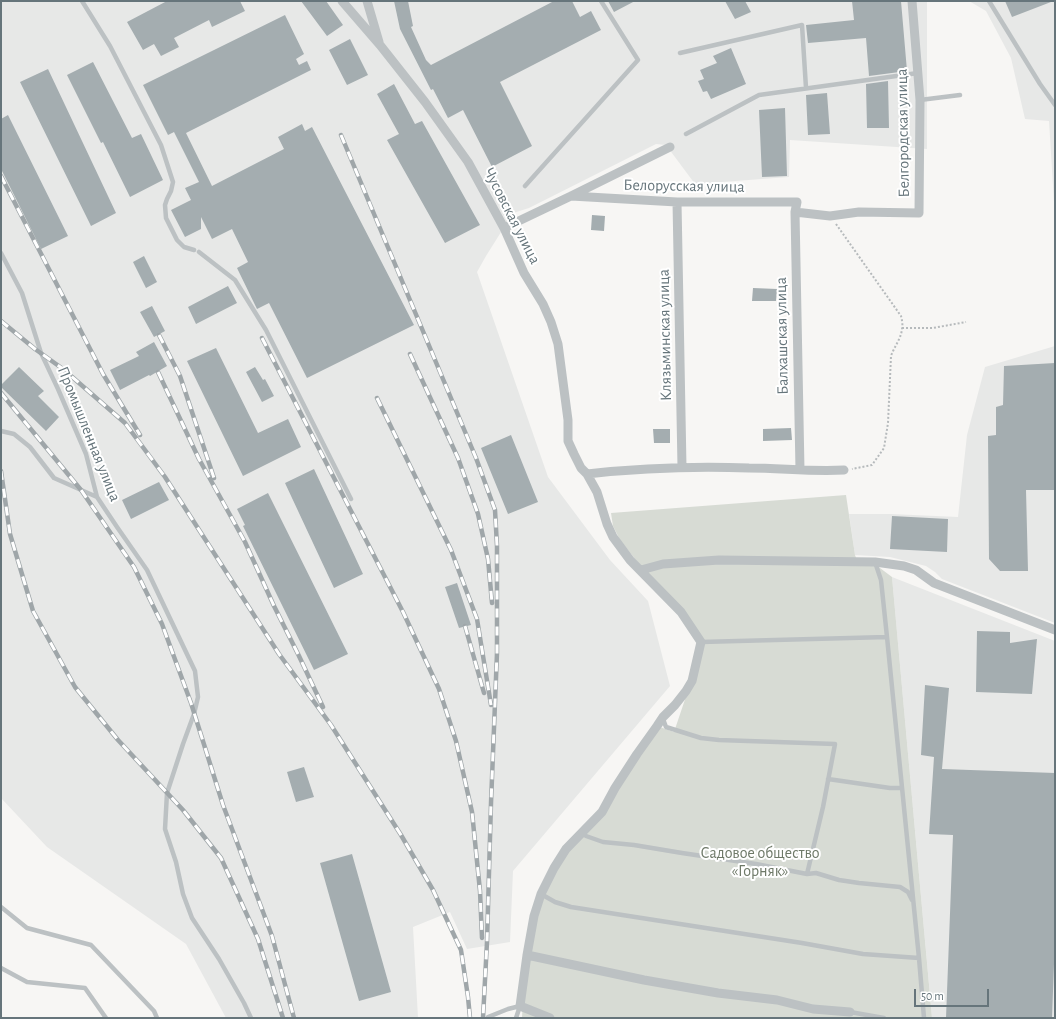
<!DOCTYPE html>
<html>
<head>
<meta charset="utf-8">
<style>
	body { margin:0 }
	#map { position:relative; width:1056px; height:1019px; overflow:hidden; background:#f7f6f4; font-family:"Alegreya Sans",sans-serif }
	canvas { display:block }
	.frame { position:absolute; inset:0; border:2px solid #66757b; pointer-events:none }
	.scale { position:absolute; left:914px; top:989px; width:75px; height:18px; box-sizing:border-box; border:2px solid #66757b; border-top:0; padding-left:5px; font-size:12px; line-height:14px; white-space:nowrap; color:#66757b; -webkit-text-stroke:3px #fff; paint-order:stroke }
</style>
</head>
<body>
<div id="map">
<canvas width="1056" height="1019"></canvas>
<div class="frame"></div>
<div class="scale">50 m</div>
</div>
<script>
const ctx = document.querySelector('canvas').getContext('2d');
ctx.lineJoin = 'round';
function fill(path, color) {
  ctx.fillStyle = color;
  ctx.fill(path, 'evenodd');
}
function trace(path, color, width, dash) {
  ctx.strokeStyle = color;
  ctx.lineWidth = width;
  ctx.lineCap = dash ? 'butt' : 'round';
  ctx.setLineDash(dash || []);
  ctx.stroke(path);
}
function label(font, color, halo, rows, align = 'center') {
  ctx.font = font + ' "Alegreya Sans",sans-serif';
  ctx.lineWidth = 4;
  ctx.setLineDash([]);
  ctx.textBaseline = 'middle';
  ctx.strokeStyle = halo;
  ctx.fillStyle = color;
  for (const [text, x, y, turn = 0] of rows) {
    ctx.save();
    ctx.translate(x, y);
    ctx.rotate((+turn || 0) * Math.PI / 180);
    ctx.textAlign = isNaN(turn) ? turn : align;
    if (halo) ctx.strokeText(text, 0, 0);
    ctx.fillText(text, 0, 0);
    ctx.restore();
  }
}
fill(new Path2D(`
	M1,1H927V149L790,140L789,177L695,184L666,145L656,144L529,208L513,213L486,256L477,272L548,477L610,560L648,601L670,686L513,871L510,942L467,949L450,912L413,927L418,1018H226L186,944L47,847L1,798Z
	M969,1H1055V218L1049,121L1025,119L1011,58L986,11Z
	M1055,346V623L942,579L935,572L926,566L890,557L855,555L849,514H891L958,517L967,435L985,367Z
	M892,577L1055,641V1018H932Z`), '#e7e8e7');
fill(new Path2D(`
	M846,495L855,555L858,563L876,565L892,577L932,1018H522L523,997L540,902L567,849L579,838L657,726L674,732L698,661L701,642L620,540L613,526L611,513Z`), '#d7dbd4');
fill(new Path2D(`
	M167,1H240L245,11L212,27L209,20L174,38L179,47L161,56L154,44L143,50L127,22Z
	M301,1H326L343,25L327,36Z
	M394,1H408L413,26L411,27L426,60L431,65L554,1H572L580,17L591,11L601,30L500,82L532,146L492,167L463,110L448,118L433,89L431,90L400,29Z
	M608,1H635L614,12Z
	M725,1H745L751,12L735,19Z
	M852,1H901L907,71L869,76L866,38L808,43L806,25L854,20Z
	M1005,1H1051V2L1012,17Z
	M285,15L304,54L296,59L299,65L307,61L311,70L186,133L212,186L284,149L278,137L302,124L305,131L312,127L414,325L307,378L269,303L257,309L237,268L248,262L232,229L212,239L201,217V229L185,237L171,210L191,200L185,188L199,182L174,132L168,135L143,85Z
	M350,39L368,75L347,85L329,50Z
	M731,48L746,84L711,99L707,91L703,92L698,81L704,79L700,70L717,63L713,56Z
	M93,62L132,138L141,134L163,180L130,197L103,142L101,143L67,75Z
	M48,69L116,213L91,226L20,82Z
	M888,81L889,128H867L866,84Z
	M394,84L415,124L422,121L480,225L445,243L387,140L399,134L377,94Z
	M827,93L830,134L808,135L806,95Z
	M785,108L787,176L762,177L759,110Z
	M8,115L68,236L41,249L1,169V119Z
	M592,215L605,216L604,231L591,230Z
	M144,256L157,282L146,288L133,262Z
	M228,286L237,303L196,324L188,307Z
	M753,288L777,289L776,301H752Z
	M152,306L165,331L154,337L140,312Z
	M154,342L167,366L150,376L149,375L120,390L110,370L139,356L136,352Z
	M216,348L258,433L288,419L301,447L243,476L187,361Z
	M1055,363V490H1026L1028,571H1000L989,559L988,436L996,435V407L1003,405L1004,366Z
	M19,367L44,391L38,396L59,417L46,431L1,387V385Z
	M255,367L263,380L265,379L274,396L262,402L246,372Z
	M791,428L792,440L763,441V429Z
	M653,429H670V443H654Z
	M511,435L538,502L508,514L481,448Z
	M314,469L363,574L334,588L285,483Z
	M159,482L169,500L131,519L122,500Z
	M268,493L348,654L314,670L243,526L245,525L237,509Z
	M892,516L948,519L947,552L890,549Z
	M457,583L471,625L459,628L445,587Z
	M977,631L1010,632V643L1037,639L1032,694L976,692Z
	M925,685L949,688L942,769L1055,773V937L1052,1018H946L953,835L929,834L934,757L921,755Z
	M304,767L314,797L296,802L287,772Z
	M352,854L391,992L359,1001L320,863Z`), '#a4adb0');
trace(new Path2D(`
	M836,224L901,316C902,320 903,325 902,329C901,339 894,347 891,356L888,423L884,448L872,465L852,469
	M902,328H933L966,322`), '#b6babc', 2, [2, 2]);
trace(new Path2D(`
	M82,1L110,46L161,145L173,182L171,191L167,199L165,205L166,218L177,240L184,247L194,250
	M989,1L1040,84L1055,105
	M680,53L802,25L806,88
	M920,100L960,95
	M686,134L759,95L918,73
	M525,186L638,60L601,1
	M199,252L235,280L266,330L351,499
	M1,253L22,293L41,353L58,389L86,454L97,497L117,527L147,570L195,671L198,697L194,714L183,744L167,793L165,829L176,862L183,894L192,918L219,959L244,1003L251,1018
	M1,431L14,434L30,447L54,478L97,497
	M875,562L881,580L887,637L919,958L924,1018
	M701,642L887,637
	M663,719L666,727L701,738L719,740L835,744L823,807L807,874
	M828,779L890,788H902
	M583,833L586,836L603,842L634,845L682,853L756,864L807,874L816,873L839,880L859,883L900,887L908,892L912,900
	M541,894L555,902L571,907L802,943L863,954L919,958
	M1,907L27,928L91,945L154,1011L157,1018
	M1,968L27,982L85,988L106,1018
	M850,1012L884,1018
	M488,1017L508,1009L520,1006L516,1018`), '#bcc1c3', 4.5);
trace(new Path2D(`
	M342,1L380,45L425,102L468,162L504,228L524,273L543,304L551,322L558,344L568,420V441L574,454L581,468L587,474L597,492L607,524L613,537L630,560L681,612L701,642L692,681L686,691L675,705L663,717L657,726L637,754L615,788L602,812L566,849L554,868L541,894L534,916L527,955L520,1006L550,1018
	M367,1L379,42
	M571,196L677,202H797L795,212L800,470
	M677,202L682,467
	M795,212L830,216L859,212L919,213L920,100L912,1
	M504,228L571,196L670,147
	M587,474C641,468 695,466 749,468C781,468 812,472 844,470
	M641,570L663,564L719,560L875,562L904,566L916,570L934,583L1055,630
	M527,955L644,980L718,993L777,1000L813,1009L850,1012`), '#bcc1c3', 9);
const rail = new Path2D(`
	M341,135L476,458L495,510L497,546V653L491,803L487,942L483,1018
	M1,176L103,374L140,435
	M1,321L35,349L63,369L125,423L165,477L279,654L331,725L401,835L433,890L461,950L468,997L470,1018
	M159,335L180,376L214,478
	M262,338L403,612L439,689L456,741L472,812L480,891L482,938
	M410,354L458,458L478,514L488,559L492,603
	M158,372L199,459L245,542L274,606L299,656L323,707
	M1,393L81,490L134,567L162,624L191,703L223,805L272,936L294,1018
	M377,398L451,550L477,619L491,705
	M1,471L10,534L33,611L75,687L118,740L183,810L221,858L258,939L283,1018
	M465,626L484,693`);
trace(rail, '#9fa6a9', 4.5);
trace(rail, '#fff', 3, [9]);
label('16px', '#66757b', '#fff', [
	["Белгородская улица",903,133,-91],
	["Белорусская улица",684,186,1],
	["Чусовская улица",512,216,63],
	["Клязьминская улица",665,335,-91],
	["Балхашская улица",782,336,-91],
	["Промышленная улица",89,434,68]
]);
label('16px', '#6e7968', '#fff', [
	["Садовое общество",760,853],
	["«Горняк»",760,871]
]);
</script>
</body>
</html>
